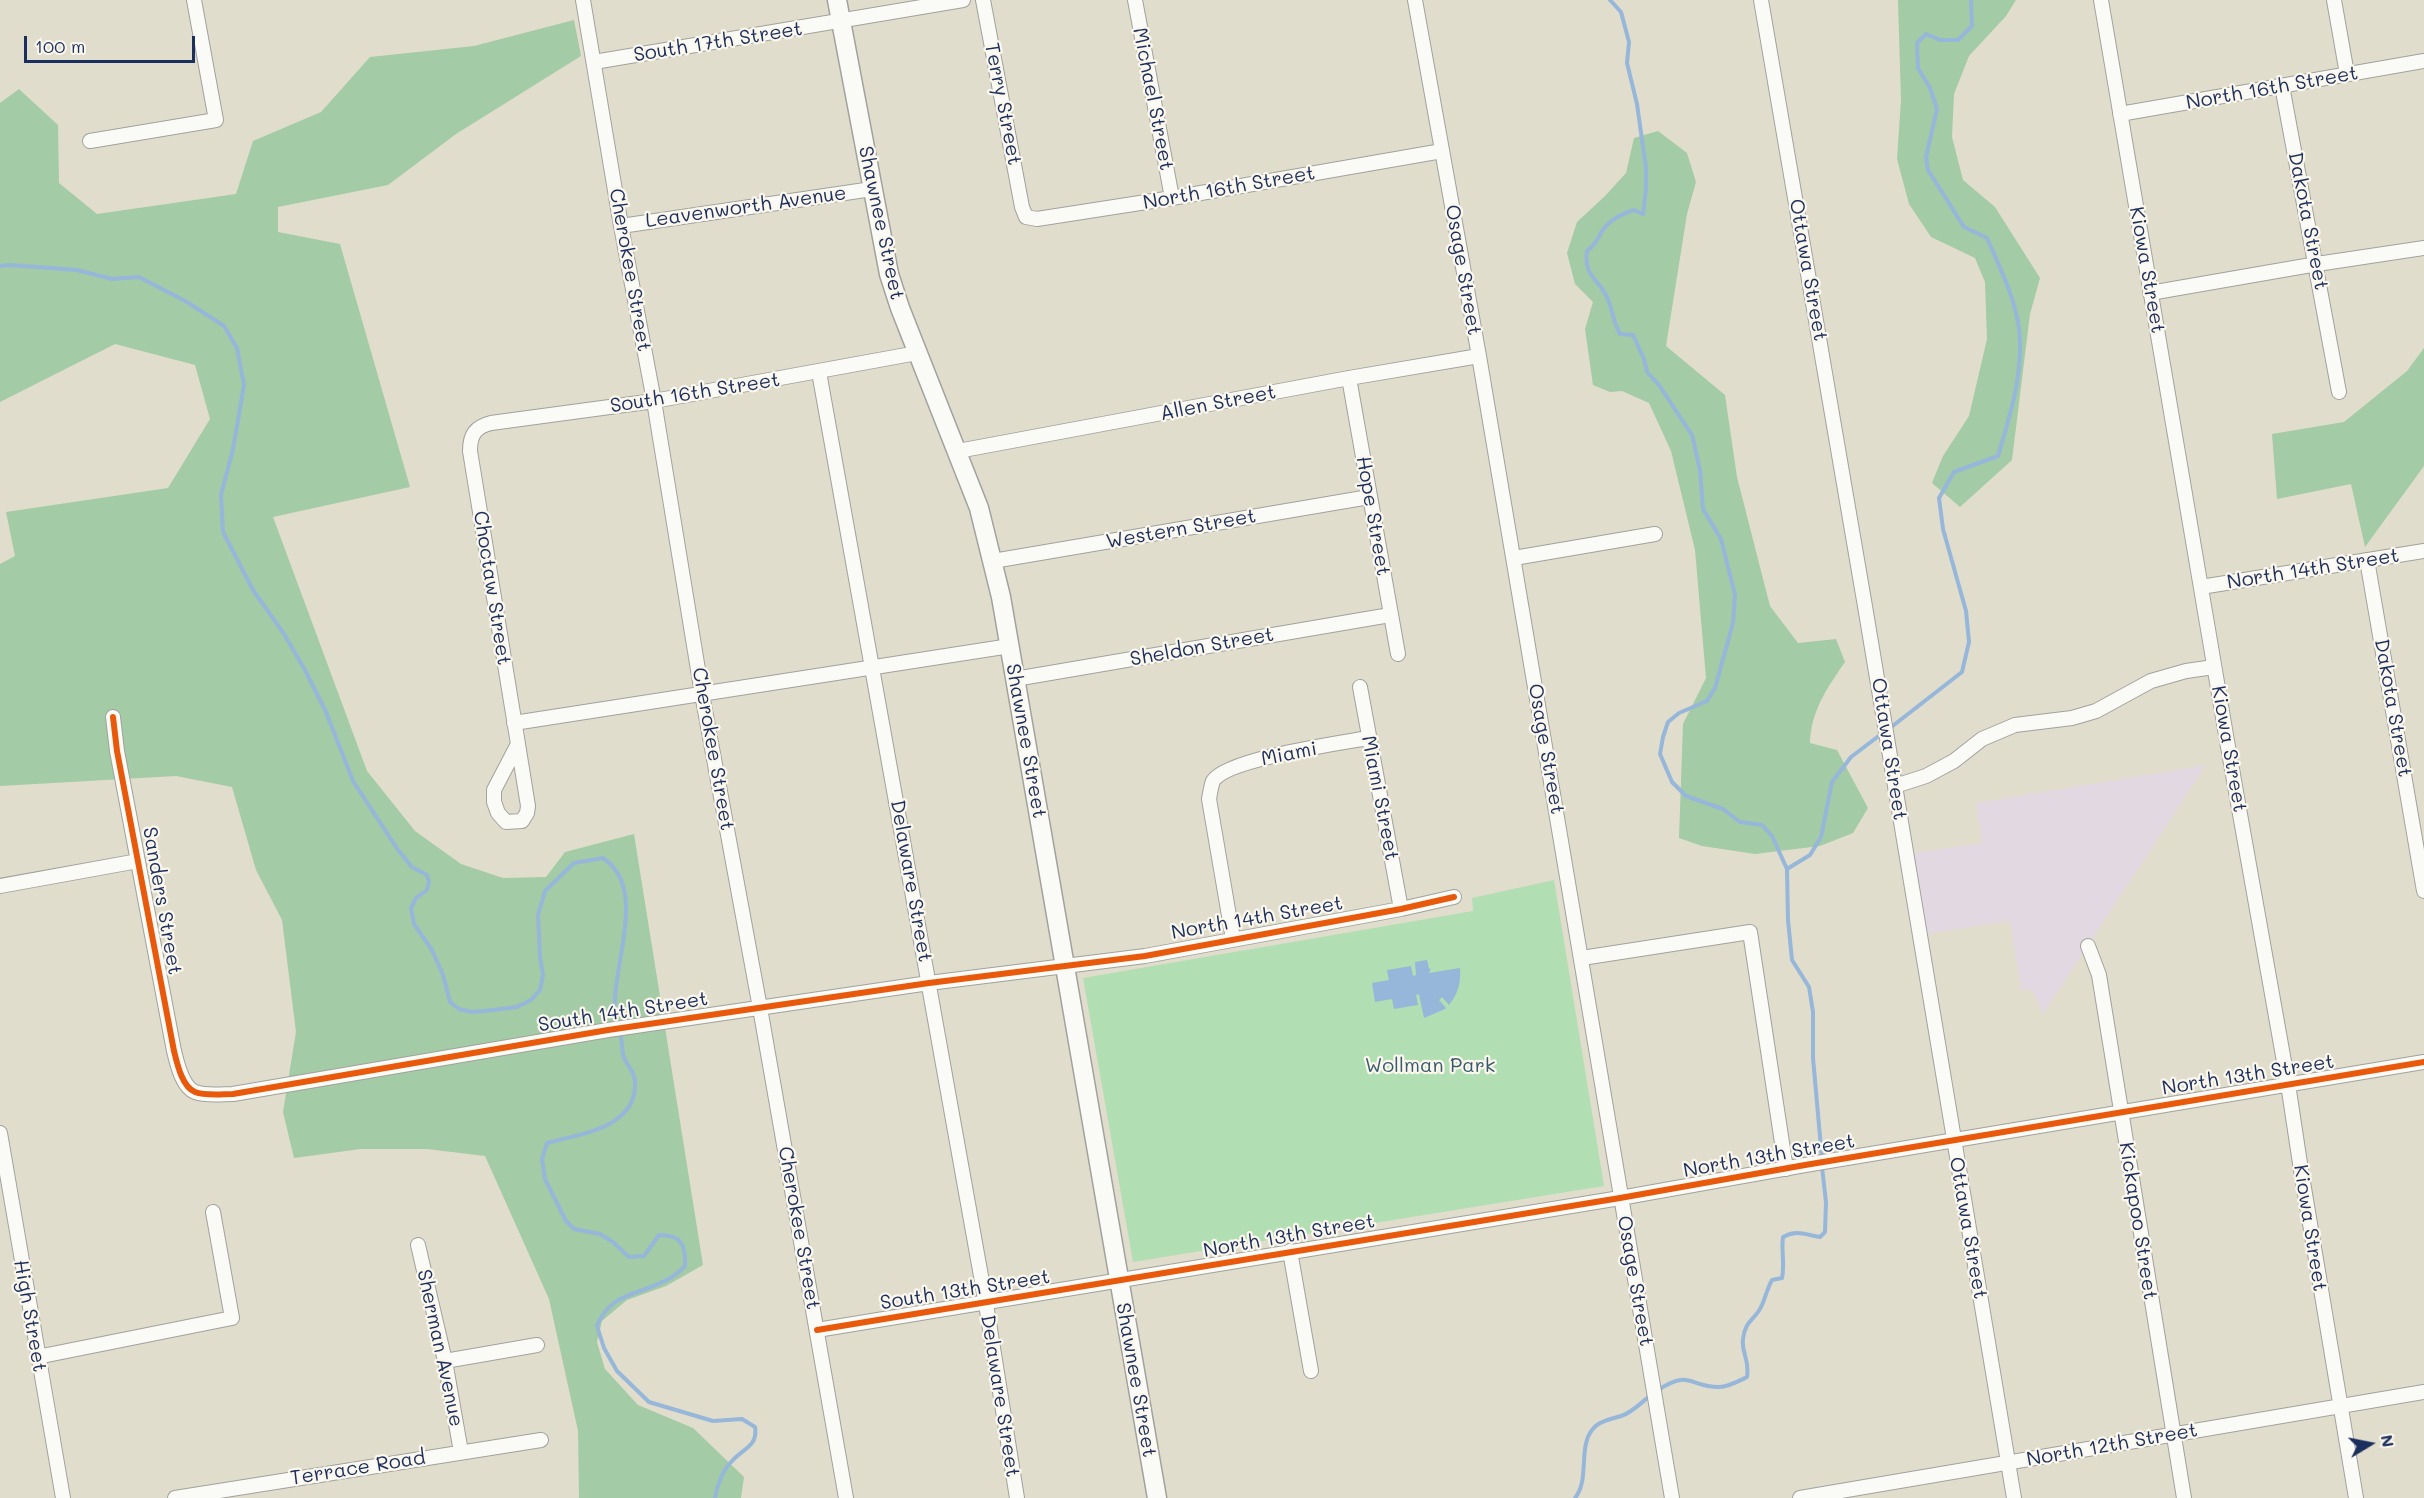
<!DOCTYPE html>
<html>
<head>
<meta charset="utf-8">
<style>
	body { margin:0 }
	#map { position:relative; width:2424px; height:1498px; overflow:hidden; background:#e1ddcc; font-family:Mali,sans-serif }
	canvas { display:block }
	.north { position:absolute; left:2340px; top:1414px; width:60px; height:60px; -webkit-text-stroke:4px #fbf7ec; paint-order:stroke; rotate:80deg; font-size:16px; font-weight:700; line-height:24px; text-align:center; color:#1b2f5e }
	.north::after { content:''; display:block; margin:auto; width:21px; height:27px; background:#1b2f5e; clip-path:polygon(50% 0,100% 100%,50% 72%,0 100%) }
	.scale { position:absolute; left:24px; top:36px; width:171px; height:27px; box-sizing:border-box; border:3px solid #1b2f5e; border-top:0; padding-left:8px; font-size:18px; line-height:21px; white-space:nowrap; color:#1b2f5e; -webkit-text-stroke:4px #fbf7ec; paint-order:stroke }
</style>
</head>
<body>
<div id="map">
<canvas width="2424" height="1498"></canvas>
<div class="north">N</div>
<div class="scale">100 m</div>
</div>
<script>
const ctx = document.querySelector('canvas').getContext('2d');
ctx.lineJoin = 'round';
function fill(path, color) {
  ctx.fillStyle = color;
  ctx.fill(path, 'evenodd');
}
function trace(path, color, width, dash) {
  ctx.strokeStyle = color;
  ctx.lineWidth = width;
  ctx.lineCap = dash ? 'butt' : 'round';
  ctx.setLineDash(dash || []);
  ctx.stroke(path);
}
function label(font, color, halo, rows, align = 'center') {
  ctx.font = font + ' Mali,sans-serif';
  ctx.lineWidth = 4.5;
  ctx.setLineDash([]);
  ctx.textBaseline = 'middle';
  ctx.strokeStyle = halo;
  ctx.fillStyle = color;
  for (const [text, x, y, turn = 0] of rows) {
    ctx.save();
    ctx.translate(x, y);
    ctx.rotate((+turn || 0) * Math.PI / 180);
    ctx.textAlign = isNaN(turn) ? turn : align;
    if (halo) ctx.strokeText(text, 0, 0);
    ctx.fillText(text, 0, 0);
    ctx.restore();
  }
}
fill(new Path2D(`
	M2206,765L2043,1014L2032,990H2021L2010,921L1919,935L1906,854L1982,843L1976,803Z`), '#e2d8e1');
fill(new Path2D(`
	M1554,880L1604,1186L1133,1262L1083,978L1473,911L1472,898Z`), '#b2deb3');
fill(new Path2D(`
	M1898,0H2016L2006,16L1969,56L1954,94L1952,137L1963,180L1995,207L2040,278L2030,314L2012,460L1960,507L1932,483L1943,456L1969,416L1987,339L1985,282L1975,258L1931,237L1909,204L1897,159L1901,100Z
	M574,20L581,56L456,134L388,185L278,207V232L340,244L410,487L273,517L367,771L415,831L461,864L503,878L546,877L565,852L634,834L703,1265L666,1286L627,1300L602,1321L597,1342L605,1369L638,1405L693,1428L744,1477L741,1498H579L578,1431L549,1299L485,1156L427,1149H361L294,1158L283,1112L296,1032L282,920L256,870L232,787L176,776L0,786V564L15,556L6,512L168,488L210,419L195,365L115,344L0,402V103L19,89L58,125L59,183L97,214L236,194L253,141L321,112L370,57L474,46Z
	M1658,131L1687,153L1696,182L1687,214L1666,346L1725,395L1737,477L1770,606L1798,643L1836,639L1845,662C1827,688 1811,711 1810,743L1837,750L1868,808L1853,833L1820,846L1755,854L1702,846L1679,838L1683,724L1706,678L1695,550L1671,451L1649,403L1622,391L1610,392L1593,385L1585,329L1593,302L1575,284L1567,253L1577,222L1605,196L1626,173L1634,138Z
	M2424,348V466L2365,547L2351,484L2277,499L2272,434L2344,422L2407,371Z`), '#a3cba5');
fill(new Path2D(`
	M1427,960L1429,969L1431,968L1429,973L1460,968C1461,983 1458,994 1449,1005L1442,997L1439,1000L1446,1008L1445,1009L1424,1018L1419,994L1416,995L1418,1005L1394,1009L1392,999L1375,1002L1372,983L1389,980L1387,970L1411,966L1413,976L1416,975L1415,962Z`), '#96b6da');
trace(new Path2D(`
	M1610,0L1621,12L1629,42L1627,63L1637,104L1646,168V189L1643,214L1634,210C1624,213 1612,219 1605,227C1598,236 1597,244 1587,251C1583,278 1601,279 1609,302C1614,315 1612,319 1620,334L1633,335L1644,359L1647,372L1659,385L1692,435L1700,470L1703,509L1721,539L1735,595L1733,623L1715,688L1707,701L1679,713L1668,722L1663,737L1660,754L1672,782L1686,796L1723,809L1740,822L1762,825L1772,836L1787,869
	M0,266L10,265L77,270L112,279L139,277L187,302L224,326L237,348L244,385L233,449L221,495L223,532L253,590L284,634L305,670L326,712L353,781L398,850L412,867L427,875L429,882L427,890L416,898L411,908L414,924L432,950L443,975L450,1002L459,1009L472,1012L493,1010L517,1007L531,1000L540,990L543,975L540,957L538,915L545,891L574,863L603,858C653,891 604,979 617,1025
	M1890,728L1962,672L1969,642L1966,611L1943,529L1939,498L1954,472L1998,456C2010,415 2024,373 2019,329C2015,297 1999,266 1987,238L1964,227L1928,170L1926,157L1937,109L1930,88L1918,68L1917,43L1926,34L1940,40H1958L1972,26L1971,0
	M620,1032C622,1040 622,1048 623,1055C626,1065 634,1070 635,1081C638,1128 580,1134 547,1143L542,1159L545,1179L566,1221L574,1229L600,1234L613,1242L629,1257L644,1256L659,1235C681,1235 686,1244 685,1266C681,1270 676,1275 670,1278C643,1295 610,1291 597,1326L604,1348L617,1371L649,1402L713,1421L742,1419L755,1427C758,1446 744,1448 733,1460C723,1469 717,1485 715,1498
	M1822,1159L1813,1058V1012L1809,987L1792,960L1788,920L1787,869L1810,855L1821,837L1832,782L1851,757L1884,732
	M1658,1390C1690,1369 1689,1387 1719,1387C1728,1387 1739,1381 1747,1377C1750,1359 1741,1353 1743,1339C1745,1320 1755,1320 1761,1307C1765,1299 1767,1289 1772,1280L1782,1278C1785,1264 1781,1251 1783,1237C1797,1229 1806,1235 1820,1237L1825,1232L1826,1202L1822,1167
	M1575,1498C1590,1479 1578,1448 1592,1430C1598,1421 1612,1419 1621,1416C1632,1413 1643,1401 1652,1394`), '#96b6da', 4);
const street = new Path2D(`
	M583,0L621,226L654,401L702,694L760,1008L846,1498
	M983,0L1022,207L1026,217L1037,219L1172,198L1442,151
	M1135,0L1172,198
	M1415,0L1479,356L1672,1498
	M1761,0C1848,499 1931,998 2014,1498
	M2101,0L2227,741L2288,1084L2301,1170L2356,1498
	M2334,0L2347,74
	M594,62L963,0
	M2282,86L2339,392
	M2120,114L2424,61
	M90,141L216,120L194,0
	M621,226L872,189
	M2150,293L2317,264L2424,248
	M819,372L986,1304L1017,1498
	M1349,378L1398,654
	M958,451L1349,378L1479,356
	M1514,558L1655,534
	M2367,560L2424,891
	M993,561L1369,497
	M2201,587L2424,551
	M1015,679L1390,615
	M1360,687L1401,909
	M113,717L117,751L174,1051C177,1063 182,1087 195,1092C205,1096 222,1094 233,1094L608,1030L929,983L1145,956L1401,909L1454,897
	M514,723L1010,646
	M518,744L528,806L527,813L522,821L506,822L498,813L494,802V790L518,744L470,451C470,435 475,427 491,423L654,401L917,353
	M1895,786L1926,776L1954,761L1982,739L2015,725L2072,718L2096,711L2151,681L2186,671L2214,667
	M0,886L138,861
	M1233,939L1209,799C1210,794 1211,786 1213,781C1226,759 1340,743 1368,738
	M2088,946L2099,975L2184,1498
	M1582,958L1750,932L1786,1169
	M0,1133L63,1498
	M418,1245L445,1361L461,1452
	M1290,1251L1311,1371
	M817,1330L1620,1198L1805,1165L2424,1062
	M37,1357L232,1318L213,1212
	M445,1361L537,1345
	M175,1498L541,1440
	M1800,1498L2424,1392`);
const secondary = new Path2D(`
	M837,0L889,274L900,308L979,508L1001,597L1157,1498`);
trace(street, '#a1a29d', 16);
trace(secondary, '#a1a29d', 21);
trace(street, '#fafaf7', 14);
trace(secondary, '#fafaf7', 18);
trace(new Path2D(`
	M113,717L117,751L174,1051C177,1063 182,1087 195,1092C205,1096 222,1094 233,1094L608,1030L929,983L1145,956L1401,909L1454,897
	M817,1330L1620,1198L1805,1165L2424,1062`), '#e8590c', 6);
label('20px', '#1b2f5e', '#fbf7ec', [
	["South 17th Street",718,42,-9],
	["North 16th Street",2272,88,-10],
	["Michael Street",1153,99,79],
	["Terry Street",1003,104,79],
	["North 16th Street",1229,188,-10],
	["Leavenworth Avenue",746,207,-8],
	["Dakota Street",2308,221,79],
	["Shawnee Street",881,223,78],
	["Cherokee Street",630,270,80],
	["Osage Street",1463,270,80],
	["Ottawa Street",1808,270,80],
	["Kiowa Street",2147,270,80],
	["South 16th Street",695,393,-9],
	["Allen Street",1218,403,-11],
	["Hope Street",1373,516,80],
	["Western Street",1181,529,-10],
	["North 14th Street",2313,569,-9],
	["Choctaw Street",492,588,81],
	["Sheldon Street",1202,647,-10],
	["Dakota Street",2393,708,80],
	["Shawnee Street",1026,741,80],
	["Cherokee Street",713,749,80],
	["Osage Street",1546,749,80],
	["Ottawa Street",1889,749,81],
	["Kiowa Street",2229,749,80],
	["Miami",1289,754,-11],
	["Miami Street",1380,798,79],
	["Delaware Street",911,881,80],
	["Sanders Street",162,901,80],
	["North 14th Street",1257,918,-10],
	["South 14th Street",623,1012,-9],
	["North 13th Street",2248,1075,-9],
	["North 13th Street",1769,1156,-10],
	["Kickapoo Street",2138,1221,81],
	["Cherokee Street",799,1228,80],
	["Ottawa Street",1968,1228,80],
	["Kiowa Street",2310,1228,81],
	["North 13th Street",1289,1236,-10],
	["Osage Street",1635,1281,80],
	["South 13th Street",965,1290,-9],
	["High Street",30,1316,80],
	["Sherman Avenue",440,1348,78],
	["Shawnee Street",1136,1380,80],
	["Delaware Street",1000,1396,81],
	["North 12th Street",2112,1445,-10],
	["Terrace Road",358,1468,-9]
]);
label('20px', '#375b6e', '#fbf7ec', [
	["Wollman Park",1430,1066]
]);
</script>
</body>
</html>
